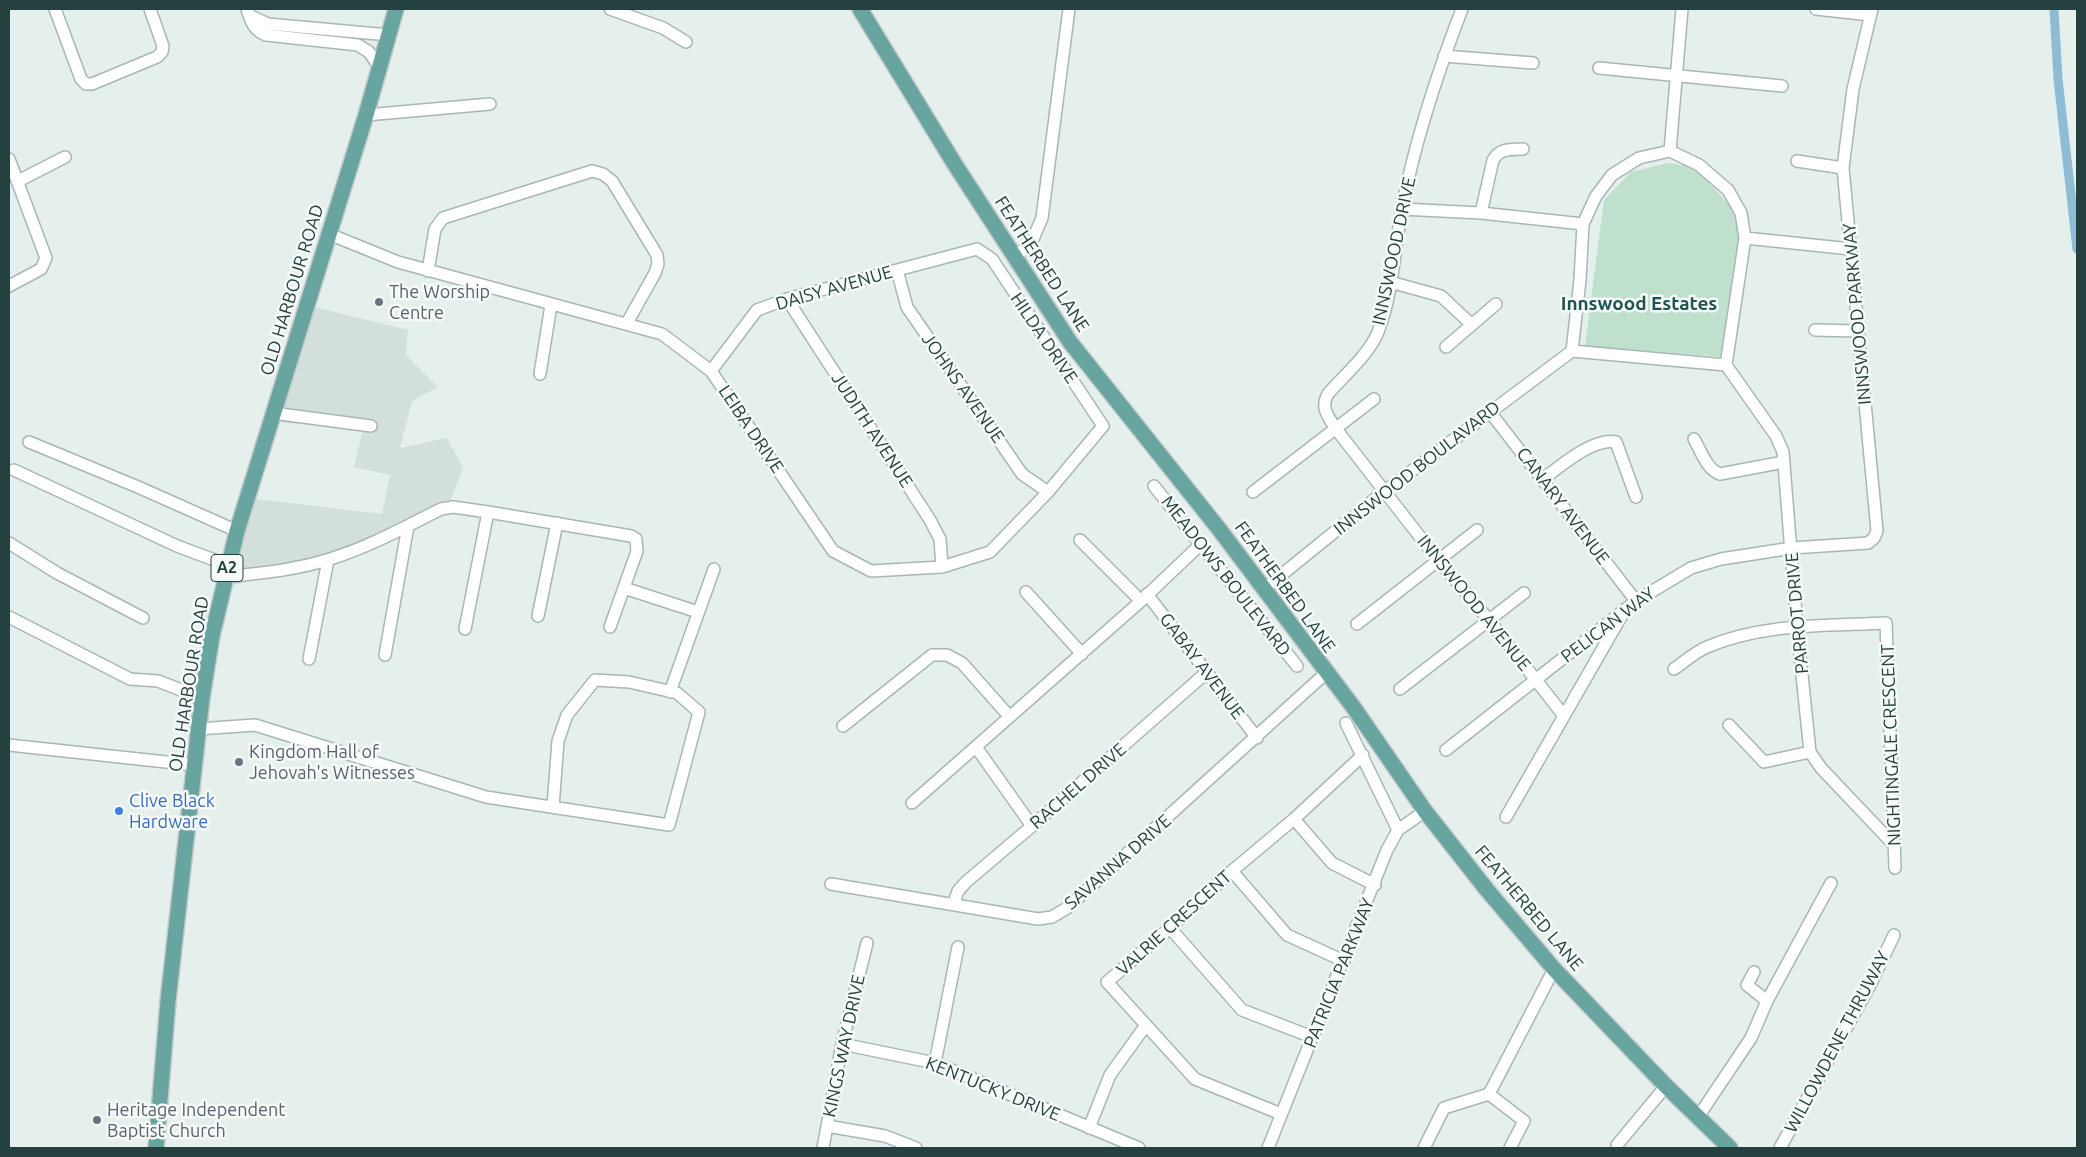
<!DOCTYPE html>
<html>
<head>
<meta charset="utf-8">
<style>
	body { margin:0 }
	#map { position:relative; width:2086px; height:1157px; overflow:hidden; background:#e5efec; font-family:Ubuntu,sans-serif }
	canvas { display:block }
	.frame { position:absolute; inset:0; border:10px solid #24413f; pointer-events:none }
</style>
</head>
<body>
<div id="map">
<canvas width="2086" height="1157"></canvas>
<div class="frame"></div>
</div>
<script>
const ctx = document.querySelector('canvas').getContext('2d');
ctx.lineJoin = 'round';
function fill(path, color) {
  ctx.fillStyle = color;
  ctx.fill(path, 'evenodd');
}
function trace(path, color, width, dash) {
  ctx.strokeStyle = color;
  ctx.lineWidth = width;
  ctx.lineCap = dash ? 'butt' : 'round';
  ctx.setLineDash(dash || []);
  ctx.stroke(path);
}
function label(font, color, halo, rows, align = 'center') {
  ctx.font = font + ' Ubuntu,sans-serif';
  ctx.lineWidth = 5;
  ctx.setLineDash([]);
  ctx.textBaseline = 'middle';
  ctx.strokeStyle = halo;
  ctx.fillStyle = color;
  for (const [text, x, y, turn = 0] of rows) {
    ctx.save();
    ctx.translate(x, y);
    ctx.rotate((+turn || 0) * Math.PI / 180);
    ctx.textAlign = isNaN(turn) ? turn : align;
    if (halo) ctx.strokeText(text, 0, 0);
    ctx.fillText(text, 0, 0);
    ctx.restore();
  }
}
fill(new Path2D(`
	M310,306L408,330L406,355L438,387L412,401L400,448L447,438L463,468L446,511L364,551L230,586L255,499L382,514L390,475L354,467L363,429L278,422Z`), '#d3dfdb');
fill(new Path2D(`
	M1668,163L1687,166L1705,178L1733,209L1739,241L1725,357L1585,346L1604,200L1631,172Z`), '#bee0cd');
trace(new Path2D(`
	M2054,9L2058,79L2077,249`), '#8dbcd4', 9);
const minor = new Path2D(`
	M55,9L81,79L86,84H92L157,57L162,52L163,46L150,9
	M247,9C251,21 253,30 266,35L358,45L369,52L380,68
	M610,9L663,28L686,42
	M1462,9C1437,74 1415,140 1402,209C1394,249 1393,294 1378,332C1368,356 1344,375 1328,394C1320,408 1328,416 1336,429L1438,560L1489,620L1564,716
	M1816,9L1870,15
	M249,15L268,24L389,35
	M1444,56L1533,63
	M1599,68L1782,86
	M366,115L490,104
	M1670,151L1682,9
	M9,159L46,258L41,269L9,286
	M1797,161L1843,168
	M18,181L65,157
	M1402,209L1481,213L1583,224
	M1481,213L1493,160C1500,148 1509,150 1523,149
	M329,234L398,262L662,334L711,371L833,551L871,571L942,567L990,552L1048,492L1103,426L992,259L977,249L787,299L757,310L711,371
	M1745,238L1851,249
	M1015,258L1032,241L1042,218L1069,9
	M897,270L907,307L1022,474L1048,492
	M428,271L435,229L443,218L592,171L603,174L612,181L657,255L658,264L655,273L627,323
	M1390,282L1441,296L1471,324
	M787,299L930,520L940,539L942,567
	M1815,330L1858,331
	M1446,347L1496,304
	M1572,351L1580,280L1583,224L1596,196L1612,175L1639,158L1670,151L1699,165L1728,190L1741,213L1745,238L1726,365
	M1726,365L1776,436L1783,452L1797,627L1810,752L1821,768L1895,846
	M540,374L551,305
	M1490,412L1636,601
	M273,413L371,426
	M1694,439C1701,451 1707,470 1720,474L1784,462
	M29,442L138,487L237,531
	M14,470L177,546L228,565
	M1543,479C1561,466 1592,438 1616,442L1636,497
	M1154,486L1297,666
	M1253,492L1374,399
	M1080,540L1141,601
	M9,543L57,573L143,618
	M225,577C261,573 296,570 330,559C369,547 405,527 441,509L453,507L488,512L631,536L636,539L637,551L610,627
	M624,588L698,612
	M1264,589L1385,491L1572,351L1726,365
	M1026,592L1082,654
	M1147,594L1257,738
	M538,616L557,523
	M9,617L130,679L158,681L202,698
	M1357,624L1477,530
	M465,629L488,512
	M385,655L408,526
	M309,659L328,560
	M1674,669C1684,662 1695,652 1707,647C1763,623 1825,626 1886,623L1895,868
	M1400,689L1524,593
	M670,692L714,569
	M1346,723L1398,830
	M1729,725L1764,762L1810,752
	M843,726L932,655H947L962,663L1009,716
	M198,729L255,725L486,797L669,825L699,712L677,693L629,682L595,680L567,715L558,741L553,807
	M9,745L194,765
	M976,747L1032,826
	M1446,750L1636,601L1691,568L1721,559L1792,548L1868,543L1874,538L1877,531L1843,168L1853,89L1872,9
	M912,803L1141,601L1201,544
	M1506,817L1622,615
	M1294,819L1332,863L1375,885
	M1232,871L1287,935L1344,961
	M831,884L1038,919L1052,917L1067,908L1326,673
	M954,903L958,891L966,882L1032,826L1207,672
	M1170,928L1242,1010L1312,1037
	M1754,972L1747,985L1767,1001
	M842,1044L935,1063L1139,1148
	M935,1063L958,947
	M1489,1094L1554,969
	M1489,1094L1524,1121L1510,1148
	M1281,1114L1195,1079L1107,982L1170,928L1232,871L1294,819L1363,755
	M1698,1117L1751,1038L1767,1001L1831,883
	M827,1126L885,1136L916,1148
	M1089,1128L1110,1075L1146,1025
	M1617,1145L1666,1086
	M823,1148L842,1044L867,943
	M1268,1148L1387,850L1398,830L1425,811
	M1424,1148L1444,1108L1489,1094
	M1780,1148L1871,983L1894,935`);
const major = new Path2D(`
	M860,9L954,163L1070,342L1219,529L1354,708L1425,811L1487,890L1554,969L1666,1086L1730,1148
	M156,1148L168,1001L202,698L212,636L237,531L366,115L396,9`);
trace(minor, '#a7b7b5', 14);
trace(major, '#c2cac9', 18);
trace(minor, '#fff', 11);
trace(major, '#69a5a0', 15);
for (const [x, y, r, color] of [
	[379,302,5,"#6b7280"],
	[239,762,5,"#6b7280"],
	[119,811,5,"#3f7fe0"],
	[97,1120,5,"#6b7280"]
]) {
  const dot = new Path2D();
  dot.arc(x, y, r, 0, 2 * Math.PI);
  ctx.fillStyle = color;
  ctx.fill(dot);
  trace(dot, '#f6fbf9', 2);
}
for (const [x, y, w] of [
	[227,568,32]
]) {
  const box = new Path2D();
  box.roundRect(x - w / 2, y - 13.5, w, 27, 4);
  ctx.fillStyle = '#f6fbf9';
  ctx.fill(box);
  trace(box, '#24413f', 1);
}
label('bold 16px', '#24413f', null, [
	["A2",227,568]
]);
label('18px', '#24413f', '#f6fbf9', [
	["INNSWOOD DRIVE",1394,251,-78],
	["FEATHERBED LANE",1042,264,57],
	["DAISY AVENUE",834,288,-16],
	["OLD HARBOUR ROAD",292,290,-73],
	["INNSWOOD PARKWAY",1857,314,-95],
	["HILDA DRIVE",1044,338,56],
	["JOHNS AVENUE",963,388,55],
	["LEIBA DRIVE",751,429,56],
	["JUDITH AVENUE",872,430,57],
	["INNSWOOD BOULAVARD",1417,468,-38],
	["CANARY AVENUE",1563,506,53],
	["MEADOWS BOULEVARD",1226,576,52],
	["FEATHERBED LANE",1285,587,54],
	["INNSWOOD AVENUE",1474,603,51],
	["PARROT DRIVE",1797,613,-95],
	["PELICAN WAY",1608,625,-37],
	["GABAY AVENUE",1202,666,53],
	["OLD HARBOUR ROAD",189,684,-81],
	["NIGHTINGALE CRESCENT",1891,745,-92],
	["RACHEL DRIVE",1078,786,-41],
	["SAVANNA DRIVE",1118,862,-41],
	["FEATHERBED LANE",1529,908,50],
	["VALRIE CRESCENT",1174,923,-42],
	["PATRICIA PARKWAY",1339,973,-68],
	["WILLOWDENE THRUWAY",1837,1042,-62],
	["KINGS WAY DRIVE",844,1046,-78],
	["KENTUCKY DRIVE",993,1089,22]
]);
label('18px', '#5b616d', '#f6fbf9', [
	["The Worship",389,292],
	["Centre",389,313],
	["Kingdom Hall of",249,752],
	["Jehovah's Witnesses",249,773],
	["Heritage Independent",107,1110],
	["Baptist Church",107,1131]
], 'left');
label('18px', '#366cbe', '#f6fbf9', [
	["Clive Black",129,801],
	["Hardware",129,822]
], 'left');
label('bold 19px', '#1f5451', '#f6fbf9', [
	["Innswood Estates",1639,304]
]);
</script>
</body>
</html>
